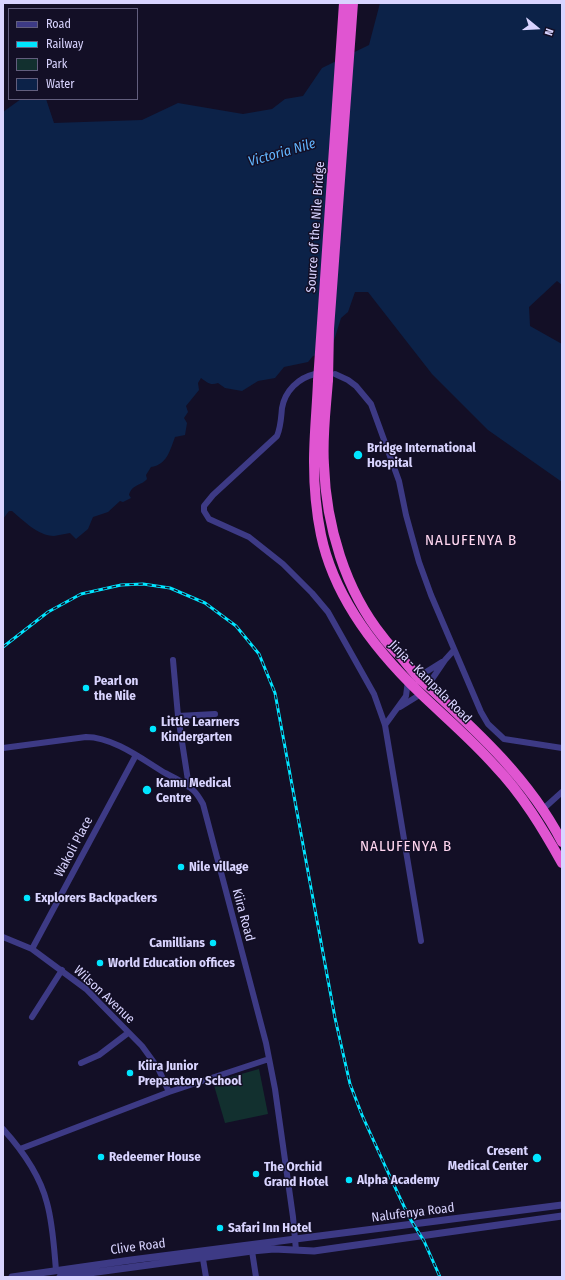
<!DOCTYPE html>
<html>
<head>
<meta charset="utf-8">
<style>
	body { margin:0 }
	#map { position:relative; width:565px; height:1280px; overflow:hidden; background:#130f26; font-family:"Fira Sans Condensed",sans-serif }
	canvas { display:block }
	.frame { position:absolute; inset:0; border:4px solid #d9d4ff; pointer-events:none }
	.legend { position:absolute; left:8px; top:8px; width:130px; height:92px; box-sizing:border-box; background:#130f26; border:1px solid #625e7d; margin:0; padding:5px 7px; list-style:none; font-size:12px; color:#d9d4ff }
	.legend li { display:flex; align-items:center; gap:8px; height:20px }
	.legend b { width:20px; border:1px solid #625e7d }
	.north { position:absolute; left:517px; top:8px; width:40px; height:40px; -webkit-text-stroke:3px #130f26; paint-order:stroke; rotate:108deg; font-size:11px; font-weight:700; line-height:16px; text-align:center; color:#d9d4ff }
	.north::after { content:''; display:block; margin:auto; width:14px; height:18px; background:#d9d4ff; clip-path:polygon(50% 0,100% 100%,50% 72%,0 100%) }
</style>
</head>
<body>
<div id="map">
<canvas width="565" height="1280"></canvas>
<div class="frame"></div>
<ul class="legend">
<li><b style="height:5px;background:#3d3a85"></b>Road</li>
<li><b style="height:5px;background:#00e5ff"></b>Railway</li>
<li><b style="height:11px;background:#12302f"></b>Park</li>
<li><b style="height:11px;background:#0c2248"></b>Water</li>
</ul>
<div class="north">N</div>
</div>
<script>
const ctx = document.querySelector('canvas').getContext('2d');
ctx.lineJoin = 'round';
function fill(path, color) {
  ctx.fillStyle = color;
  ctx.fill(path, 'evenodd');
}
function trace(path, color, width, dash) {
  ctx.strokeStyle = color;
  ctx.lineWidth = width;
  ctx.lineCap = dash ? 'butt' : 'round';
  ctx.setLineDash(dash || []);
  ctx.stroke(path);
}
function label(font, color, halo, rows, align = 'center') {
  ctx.font = font + ' "Fira Sans Condensed",sans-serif';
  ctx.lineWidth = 3;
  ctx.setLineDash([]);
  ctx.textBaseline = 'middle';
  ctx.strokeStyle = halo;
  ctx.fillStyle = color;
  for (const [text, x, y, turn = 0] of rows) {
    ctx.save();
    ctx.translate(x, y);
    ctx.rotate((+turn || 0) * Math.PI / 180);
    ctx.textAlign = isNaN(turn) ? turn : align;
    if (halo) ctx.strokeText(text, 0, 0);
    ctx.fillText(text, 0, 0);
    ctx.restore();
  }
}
fill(new Path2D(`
	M259,1069L268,1114L225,1123L213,1082Z`), '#12302f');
fill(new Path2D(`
	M380,3H562V285L557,281L529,307L530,326L562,344V482L488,430L432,374L368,292H355L348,312L341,318L332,347L324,353L313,356L308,362L284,367L275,378L258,381L242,391L225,388L218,383C210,386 207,382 201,378L198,383L199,390L186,406L188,412L184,418L187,423L185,435L175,437C170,450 167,465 151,467L146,475L147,479C141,486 132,484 129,495L131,498L123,502L120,501L108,512L93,517L88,529L76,539L70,533C65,534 59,535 54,536C38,536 23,520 12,511H9L3,519V112L21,99H46L54,123L142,120L178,103L243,114L272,109L285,99L303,96L322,68L369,45Z`), '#0c2248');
trace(new Path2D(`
	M315,374C298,378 285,391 282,408C281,418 281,426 277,436L213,495L204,506V511L209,519L249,537L283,564L312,593L328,612L374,694L385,725L421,941
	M335,374L348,380L356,386L371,404L399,481L406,515L419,562L431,595L481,712L488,724L504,739L562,748
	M173,660L178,716L189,787
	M418,677L442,662
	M428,685L445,660L454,650
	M400,707L421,694
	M178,716L215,714
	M385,725L406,696L408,681
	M3,748L86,737C113,737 142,759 165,773C175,778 186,783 194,791C198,795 200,799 203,804L266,1043L275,1089L293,1217L296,1250
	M542,810L562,792
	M3,937L32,949L86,989L142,1046L158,1068L169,1092
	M32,949L136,755
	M32,1017L62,970
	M81,1063L99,1055L128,1033
	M3,1129C22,1150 40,1175 47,1203C53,1225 54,1248 56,1270
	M20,1149L169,1092L269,1059
	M252,1251L256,1277
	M202,1253L206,1277`), '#3d3a85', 6);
trace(new Path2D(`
	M12,1277L131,1260L562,1205
	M60,1277L252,1251L274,1249L314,1251L342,1247L562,1216`), '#3d3a85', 7);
trace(new Path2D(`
	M328,380C326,408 322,437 324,465C326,525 345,590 383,637C388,644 395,651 401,657C407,664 413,672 419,678C472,727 528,776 562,842
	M318,381C317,408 314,435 314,462C314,486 316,511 321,535C334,597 376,651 421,694C446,718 472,740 495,766C522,794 543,829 562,863`), '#e055d1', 10);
const rail = new Path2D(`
	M3,647L48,612L81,594L121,585L143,584L170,588L205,603L236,626L259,654L275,693L335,1018L350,1084L362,1115L386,1168L409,1217L424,1241L440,1277`);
trace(rail, '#00e5ff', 3);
trace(rail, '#130f26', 1.5, [4.5]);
trace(new Path2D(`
	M328,380L329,329L353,3
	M318,381L344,3`), '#e055d1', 10);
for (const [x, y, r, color] of [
	[358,455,5,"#00e5ff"],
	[86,688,4,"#00e5ff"],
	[153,729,4,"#00e5ff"],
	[147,790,5,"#00e5ff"],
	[181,867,4,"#00e5ff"],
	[27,898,4,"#00e5ff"],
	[213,943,4,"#00e5ff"],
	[100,963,4,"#00e5ff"],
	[130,1073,4,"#00e5ff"],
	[101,1157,4,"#00e5ff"],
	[537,1158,5,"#00e5ff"],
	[256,1174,4,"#00e5ff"],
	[349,1180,4,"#00e5ff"],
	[220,1228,4,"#00e5ff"]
]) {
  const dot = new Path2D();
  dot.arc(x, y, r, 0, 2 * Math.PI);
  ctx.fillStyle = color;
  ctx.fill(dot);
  trace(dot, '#130f26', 1.5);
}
label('13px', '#d9d4ff', '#130f26', [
	["Source of the Nile Bridge",316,227,-86],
	["Jinja - Kampala Road",430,682,45],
	["Wakoli Place",74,847,-62],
	["Kiira Road",243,915,75],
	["Wilson Avenue",104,995,43],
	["Nalufenya Road",413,1213,-7],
	["Clive Road",138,1247,-7]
]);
label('bold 13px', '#d9d4ff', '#130f26', [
	["Bridge International",367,448],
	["Hospital",367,463],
	["Pearl on",94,681],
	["the Nile",94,696],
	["Little Learners",161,722],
	["Kindergarten",161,737],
	["Kamu Medical",156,783],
	["Centre",156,798],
	["Nile village",189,867],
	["Explorers Backpackers",35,898],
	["Camillians",205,943,"right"],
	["World Education offices",108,963],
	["Kiira Junior",138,1066],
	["Preparatory School",138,1081],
	["Cresent",528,1151,"right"],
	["Medical Center",528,1166,"right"],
	["Redeemer House",109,1157],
	["The Orchid",264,1167],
	["Grand Hotel",264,1182],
	["Alpha Academy",357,1180],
	["Safari Inn Hotel",228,1228]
], 'left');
label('italic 14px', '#62b6ff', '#130f26', [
	["Victoria Nile",282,153,-16]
]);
ctx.letterSpacing = '1px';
label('15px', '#ffd6f0', '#130f26', [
	["NALUFENYA B",471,541],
	["NALUFENYA B",406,847]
]);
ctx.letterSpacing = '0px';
</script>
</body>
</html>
